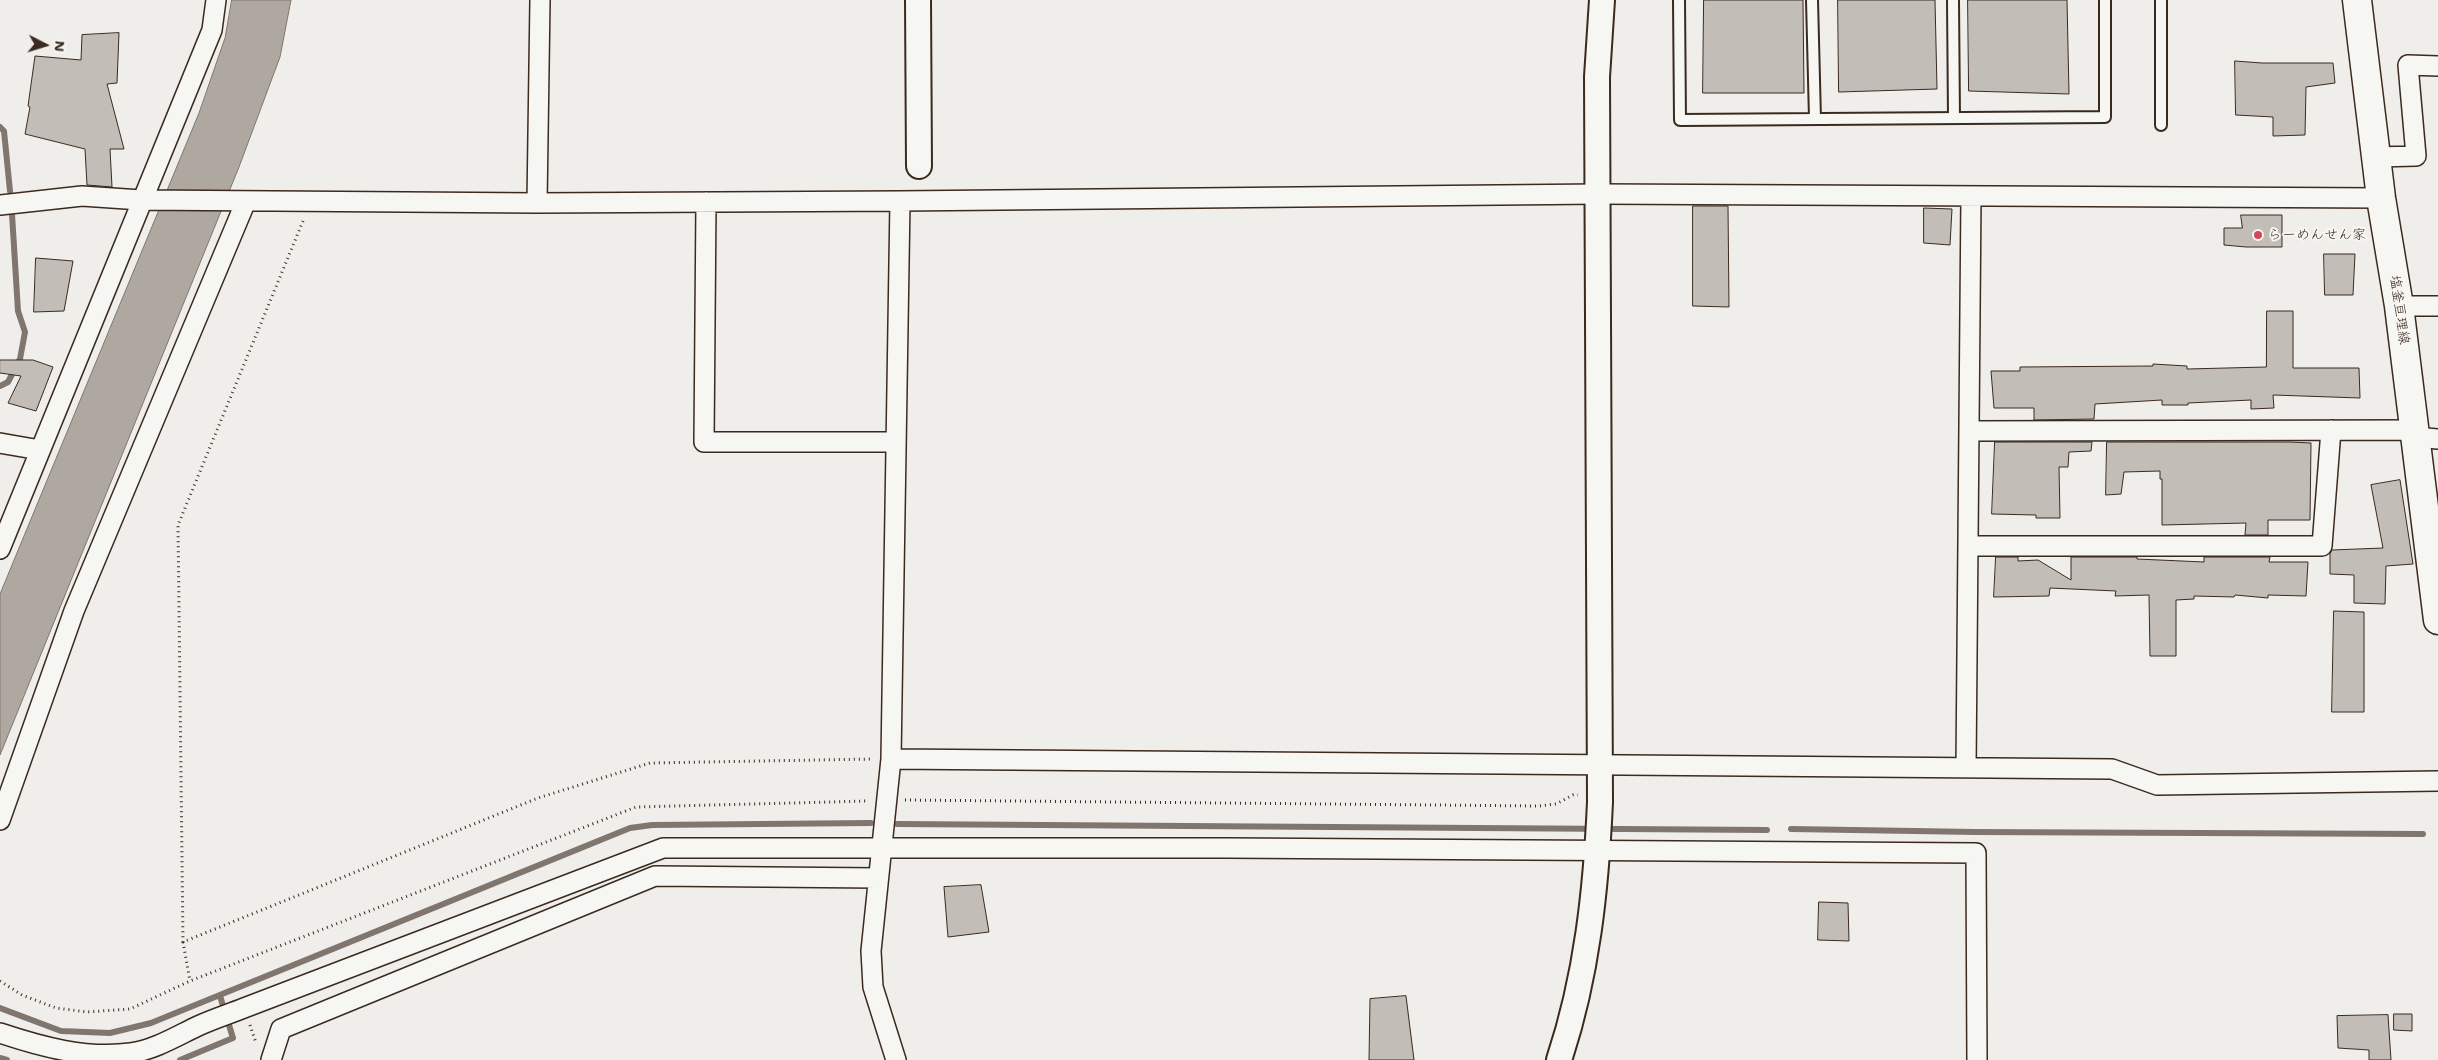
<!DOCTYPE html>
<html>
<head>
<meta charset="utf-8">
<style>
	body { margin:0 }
	#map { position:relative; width:2438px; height:1060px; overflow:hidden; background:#efeeea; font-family:"Shantell Sans",sans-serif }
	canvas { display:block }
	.north { position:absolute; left:20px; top:20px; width:50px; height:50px; -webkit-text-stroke:4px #f6f6f2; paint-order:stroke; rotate:95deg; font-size:14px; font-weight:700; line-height:20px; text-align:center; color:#3b2a1e }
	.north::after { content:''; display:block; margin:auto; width:18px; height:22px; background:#3b2a1e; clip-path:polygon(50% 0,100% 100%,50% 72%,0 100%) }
</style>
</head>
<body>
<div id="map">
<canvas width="2438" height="1060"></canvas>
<div class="north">N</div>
</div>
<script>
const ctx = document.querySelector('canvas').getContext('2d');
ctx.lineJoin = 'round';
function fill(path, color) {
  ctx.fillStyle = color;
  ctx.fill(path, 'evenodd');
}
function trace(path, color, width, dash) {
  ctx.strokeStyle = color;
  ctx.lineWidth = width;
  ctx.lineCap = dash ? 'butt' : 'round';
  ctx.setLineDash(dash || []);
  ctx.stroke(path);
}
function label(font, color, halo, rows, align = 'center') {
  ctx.font = font + ' "Shantell Sans","Klee One",sans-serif';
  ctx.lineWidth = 4;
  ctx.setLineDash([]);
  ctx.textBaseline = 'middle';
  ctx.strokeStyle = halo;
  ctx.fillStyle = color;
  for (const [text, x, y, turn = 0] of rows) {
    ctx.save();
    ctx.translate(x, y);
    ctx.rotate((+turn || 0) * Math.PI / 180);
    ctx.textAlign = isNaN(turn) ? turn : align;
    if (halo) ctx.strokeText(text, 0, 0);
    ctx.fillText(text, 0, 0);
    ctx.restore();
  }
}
const water = new Path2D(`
	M232,0H291L280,57L239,167L0,755V594L199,113L225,38Z`);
fill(water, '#afa8a1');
trace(water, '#81766d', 1);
trace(new Path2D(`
	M0,127L4,131L10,191
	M0,386L8,382L20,359L25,332L18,311L12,214
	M897,824L1767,830
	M1791,829L1975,832L2423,834
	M0,1008L61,1031L110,1033L151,1023L630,828L652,825L871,823
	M0,1058L7,1060
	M180,1060L233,1038L220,996`), '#81766d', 6);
const building = new Path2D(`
	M1704,0H1803L1804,93H1703Z
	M1838,0H1935L1937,89L1839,92Z
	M1968,0H2067L2069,94L1969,91Z
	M119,33L117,83L107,84L124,149H110L112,187L87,185L85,149L25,134L30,107L28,106L35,56L81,60L82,35Z
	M2235,61L2262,63H2333L2335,83L2306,87L2305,135L2273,136V117L2236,115Z
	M1693,206H1728L1729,307L1693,306Z
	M1924,208L1952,209L1950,245L1924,243Z
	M2241,215H2282V247H2246L2224,245V228H2242Z
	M2324,254H2355L2353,295H2325Z
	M36,258L73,261L64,311L34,312Z
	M2267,311H2293V368H2359L2360,398L2273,395L2274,408L2251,409V400L2188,403V405H2162V400L2095,404L2094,419L2034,420V408H1994L1991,371H2020V367L2153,366V364L2187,366V369L2266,367Z
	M0,360H33L53,367L36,411L8,403L21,376L0,373Z
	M1995,442H2092L2091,451L2069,452L2068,467H2059L2060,518H2036V515L1992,514Z
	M2107,442H2290L2311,443L2310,520H2268V535H2245L2246,523L2162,525V479H2160V471L2124,472L2121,494L2106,495Z
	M2400,480L2413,564L2386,566L2385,604L2354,603V575L2330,574V554L2332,550L2383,548L2371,485Z
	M1996,557H2018V561L2038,560L2071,580V557H2137V559L2204,562V557H2270L2269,562H2308L2306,596L2268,595V598L2235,595L2234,597L2194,596V599L2176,600V656H2150L2149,595L2115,596L2116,591L2050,588L2049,596L1994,597Z
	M2334,611L2364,612V712H2332Z
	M981,885L989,932L948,937L944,887Z
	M1819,902L1848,903L1849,941L1818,940Z
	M1406,996L1414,1060H1369L1370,999Z
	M2394,1014H2412V1031L2394,1030Z
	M2388,1015L2391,1060H2369V1050L2338,1048L2337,1016Z`);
fill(building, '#c2bdb7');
trace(building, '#3b2a1e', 1);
const service = new Path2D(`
	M1679,0L1680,120L2105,117V0
	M1812,0L1815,119
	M1953,0L1954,118
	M2161,0V125`);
const minor = new Path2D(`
	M2376,157L2416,156L2408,65L2438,66
	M706,202L704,442H896
	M537,203L540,0
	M0,205L82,196L141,200L537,203L900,201L1599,194L2381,198
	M2399,306H2438
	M1969,431L2415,430
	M2415,437L2438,439
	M0,443L40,450
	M1968,546H2322L2331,430
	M0,549L212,30L216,0
	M891,759L2112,769L2157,785L2438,781
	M1966,768L1971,196
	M0,820L74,611L246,201
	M0,1033C42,1047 86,1059 131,1053C154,1050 177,1036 198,1026C213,1019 229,1014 244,1008L663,848H1227L1976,853L1977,1060
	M271,1060L281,1029L655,876L878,878
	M896,1060L873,987L871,951L891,759L900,201`);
const tertiary = new Path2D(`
	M918,0L919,166
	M1559,1060C1587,976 1596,890 1600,802L1597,77L1602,0`);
const primary = new Path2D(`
	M2357,0L2381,198L2399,306L2438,620`);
trace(service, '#3b2a1e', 14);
trace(minor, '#3b2a1e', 22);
trace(tertiary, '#3b2a1e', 28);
trace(primary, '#3b2a1e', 31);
trace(new Path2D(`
	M303,221L178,525L183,942L538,798L650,763L873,759
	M905,800L1539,806L1556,804L1573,795H1578
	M183,942L190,981
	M0,981L22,995L56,1008L87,1012L130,1009L190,981L636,807L868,801
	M250,1025L256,1043`), '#3b2a1e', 3, [1, 4]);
trace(service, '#f6f6f2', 10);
trace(minor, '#f6f6f2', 19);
trace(tertiary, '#f6f6f2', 24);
trace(primary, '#f6f6f2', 28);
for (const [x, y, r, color] of [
	[2258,235,5,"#d1495b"]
]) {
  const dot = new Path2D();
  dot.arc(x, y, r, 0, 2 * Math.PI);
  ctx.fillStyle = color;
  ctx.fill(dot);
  trace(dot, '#f6f6f2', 2);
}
label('14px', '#3b2a1e', '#f6f6f2', [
	["らーめんせん家",2268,235]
], 'left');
label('14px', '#3b2a1e', '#f6f6f2', [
	["塩釜亘理線",2399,310,82]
]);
</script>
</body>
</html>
